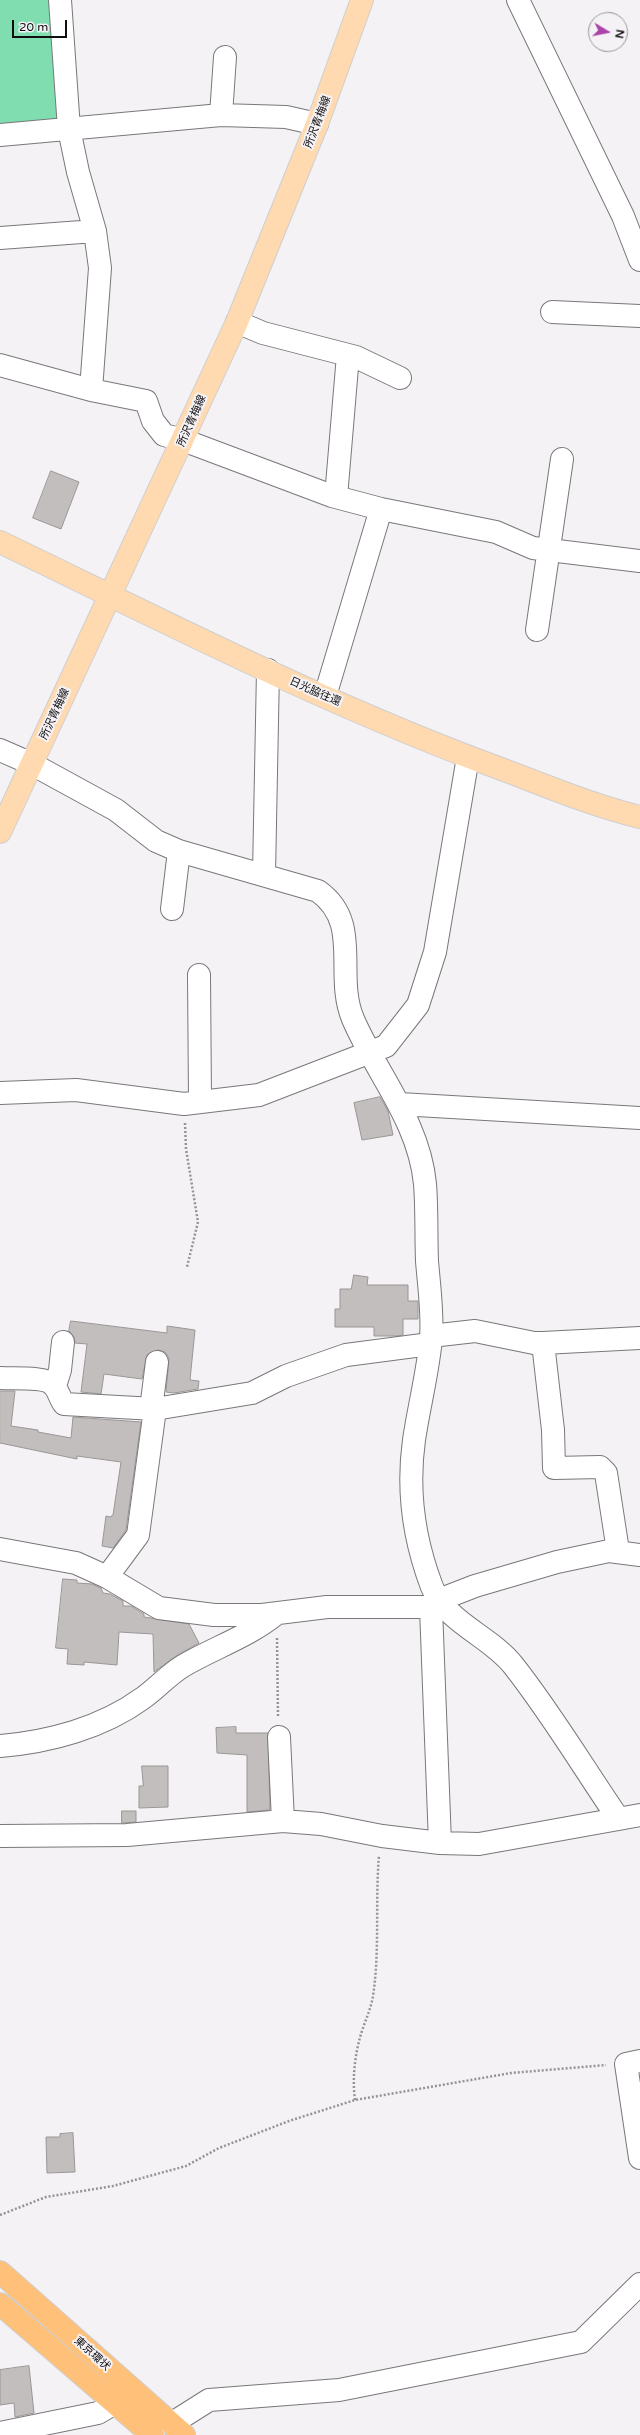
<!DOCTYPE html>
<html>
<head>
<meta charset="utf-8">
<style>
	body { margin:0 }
	#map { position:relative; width:640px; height:2435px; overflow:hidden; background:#f5f2f6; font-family:"Varela Round",sans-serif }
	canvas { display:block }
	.north { position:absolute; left:588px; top:12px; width:40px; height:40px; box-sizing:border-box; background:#f5f2f6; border:1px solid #99979a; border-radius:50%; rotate:100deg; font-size:11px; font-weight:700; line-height:16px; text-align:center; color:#100f10 }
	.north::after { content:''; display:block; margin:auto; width:14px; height:18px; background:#ab45a9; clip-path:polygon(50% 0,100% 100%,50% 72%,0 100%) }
	.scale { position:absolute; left:12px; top:20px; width:55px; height:18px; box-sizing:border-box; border:2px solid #100f10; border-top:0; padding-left:5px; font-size:12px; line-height:14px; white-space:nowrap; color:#100f10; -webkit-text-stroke:3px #f5f2f6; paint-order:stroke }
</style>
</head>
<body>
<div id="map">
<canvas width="640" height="2435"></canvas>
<div class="north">N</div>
<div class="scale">20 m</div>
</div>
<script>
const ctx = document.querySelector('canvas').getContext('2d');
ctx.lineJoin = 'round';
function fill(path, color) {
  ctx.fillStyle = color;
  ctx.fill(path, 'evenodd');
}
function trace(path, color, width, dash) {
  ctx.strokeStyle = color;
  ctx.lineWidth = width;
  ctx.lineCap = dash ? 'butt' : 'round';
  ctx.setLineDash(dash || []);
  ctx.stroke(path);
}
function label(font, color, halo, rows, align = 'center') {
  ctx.font = font + ' "Varela Round","Noto Sans JP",sans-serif';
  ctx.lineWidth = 4;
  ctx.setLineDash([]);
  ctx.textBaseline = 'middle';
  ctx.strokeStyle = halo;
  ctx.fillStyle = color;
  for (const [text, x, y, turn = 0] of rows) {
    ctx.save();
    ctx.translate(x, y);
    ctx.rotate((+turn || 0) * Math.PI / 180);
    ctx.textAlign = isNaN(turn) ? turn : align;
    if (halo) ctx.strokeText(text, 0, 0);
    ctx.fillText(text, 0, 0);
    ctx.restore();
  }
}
fill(new Path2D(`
	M0,0H54L58,124L0,130Z`), '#7fddaf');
const building = new Path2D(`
	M51,471L79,482L61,529L33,518Z
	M380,1097L388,1111L393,1135L362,1140L354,1103Z
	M354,1275L368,1277L367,1285H408V1301H418V1319H403V1335L397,1336H374V1327H335V1309H340V1289H351Z
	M71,1321L167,1333V1326L195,1330L190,1380L199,1381L198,1389L174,1393L166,1392L169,1358L165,1352L158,1350L147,1355L142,1379L104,1374L101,1394L81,1392L87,1344L75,1343L74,1337L69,1331Z
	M0,1391H15L11,1426L38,1430V1432L71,1438L73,1417L141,1422L126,1530L113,1548L102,1546L106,1516L110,1517L113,1515L121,1462L77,1456V1459L0,1443Z
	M63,1579L77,1580V1583L92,1584L101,1588L103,1593L110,1594L123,1601V1606H131L144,1614V1617L189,1624L199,1643L176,1656L154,1672L153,1634L119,1632L117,1665L84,1662V1665L67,1664L68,1649L56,1648Z
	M236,1727V1733H268L270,1810L247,1812V1755L217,1753L216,1728Z
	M142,1766H168V1807L139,1808V1786H143Z
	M122,1811H136V1822L122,1823Z
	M73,2133L75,2172L47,2173L46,2137H60V2134Z
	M29,2366L34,2413L15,2417L14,2403L0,2405V2370Z`);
fill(building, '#c2bebd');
trace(building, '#9a9695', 1);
const minor = new Path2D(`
	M60,0L69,129L78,172L95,231L100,268L91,390L146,401L153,421L164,435L183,440L332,496L381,509L496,532L533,548L640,561
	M518,0L623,216L640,260
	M221,115L225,57
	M0,135L221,115L286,117L317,124
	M0,238L95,231
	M552,312L640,316
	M237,322L263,333L356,357L400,378
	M0,365L91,390
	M336,497L348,355
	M537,630L562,459
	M325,696L381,509
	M0,750L32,764L116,810L156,841L179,851L318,891C363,923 334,974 353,1019C377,1075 419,1121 425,1184C427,1209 426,1235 427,1261C429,1286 433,1313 431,1338C428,1372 419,1406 414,1440C407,1490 414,1540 432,1587C447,1623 490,1636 513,1665C551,1713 583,1767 618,1818
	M264,874L268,670
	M172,909L179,851
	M199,975L200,1101
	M0,1093L76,1090L184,1104L259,1095L386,1046L418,1005L435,952L468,757
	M400,1104L640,1118
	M431,1336L475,1331L534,1343H543
	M0,1378C13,1379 45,1376 53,1385C58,1389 60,1399 64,1404L155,1409L252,1393L286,1376L346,1355L430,1344
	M55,1386L60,1370L63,1342
	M151,1409L157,1362
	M0,1549L76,1563L107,1577L159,1608L214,1615H262L327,1607H446
	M618,1551L606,1473L600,1467L554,1468L553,1430L543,1343L640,1338
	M107,1577L138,1535L155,1409
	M439,1600L475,1586L557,1562L609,1551L640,1555
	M431,1608L440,1843
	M279,1737L283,1821
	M0,1746C49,1742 102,1728 143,1698C156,1689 168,1675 183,1666C213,1648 248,1637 276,1614
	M0,1836L127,1835L283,1821L321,1824L382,1836L440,1843L479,1844L640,1815
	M640,2061L626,2064L640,2158
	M171,2424L209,2400L339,2390L581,2342L640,2284
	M0,2433L98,2413L115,2403`);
const major = new Path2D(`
	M0,542C166,622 331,707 504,770C549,787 594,806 640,817
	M0,832L237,322L317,124L362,0`);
const highway = new Path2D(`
	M0,2272L184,2435
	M0,2304L152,2435`);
trace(minor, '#79777a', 24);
trace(major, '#cfcfcf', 24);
trace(highway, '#cfcfcf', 24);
trace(new Path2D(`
	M185,1123L186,1149L198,1222L187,1267
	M277,1638L278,1717
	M355,2100C352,2078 355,2054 361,2034C365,2021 371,2009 373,1996C380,1950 375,1902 379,1856
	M0,2215L46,2197L113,2186L186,2166L219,2148L289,2121L355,2100L511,2073L606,2065`), '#959395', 2.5, [2, 2]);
trace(minor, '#fff', 22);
trace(major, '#ffd9af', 22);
trace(highway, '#ffc079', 22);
label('11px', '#100f10', '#f5f2f6', [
	["所沢青梅線",318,122,-69],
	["所沢青梅線",192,421,-66],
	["日光脇往還",315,692,24],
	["所沢青梅線",55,714,-65],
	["東京環状",92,2354,42]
]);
</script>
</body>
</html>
